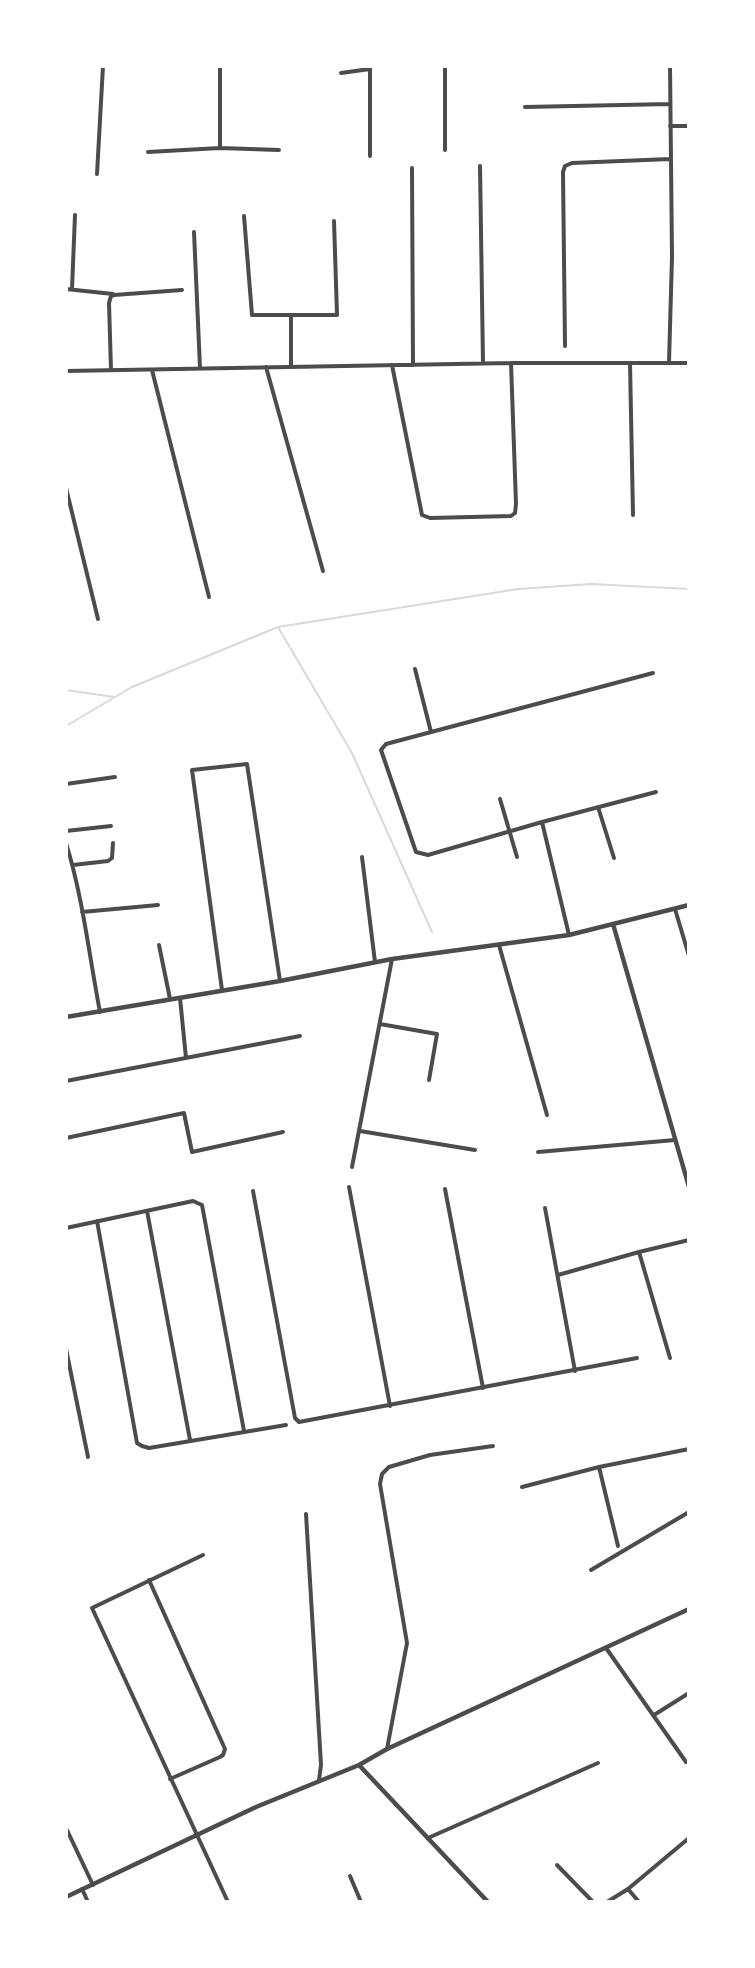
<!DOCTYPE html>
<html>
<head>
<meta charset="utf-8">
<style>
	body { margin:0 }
	#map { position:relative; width:755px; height:1968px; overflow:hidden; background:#fff; font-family:"PT Sans",sans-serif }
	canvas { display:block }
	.frame { position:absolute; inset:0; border:68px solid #fff; pointer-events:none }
</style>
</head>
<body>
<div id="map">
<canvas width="755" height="1968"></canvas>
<div class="frame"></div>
</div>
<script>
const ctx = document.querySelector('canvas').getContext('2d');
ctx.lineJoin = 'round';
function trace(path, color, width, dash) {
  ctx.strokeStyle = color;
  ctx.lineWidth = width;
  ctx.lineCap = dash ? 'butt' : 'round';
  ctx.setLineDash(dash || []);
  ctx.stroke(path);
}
trace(new Path2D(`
	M278,627L352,753L432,932
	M66,690L114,697
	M66,726L132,687L278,627L518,589L591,584L689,589`), '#d9d9d9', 2);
trace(new Path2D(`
	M220,66V148L279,150
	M445,66V150
	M370,69V156
	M341,73L370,69L369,66
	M525,107L670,104
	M670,126H689
	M148,152L220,148
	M480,166L483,363
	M412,168L413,365
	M97,174L103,66
	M244,216L252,315H337L334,221
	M194,232L200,368
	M66,289L113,294
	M72,289L75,215
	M291,316V367
	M565,346L563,172L565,166L572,163L670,159
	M669,362L672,257L670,66
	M630,363L633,515
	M392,365L422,515L430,518L511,516L515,513L516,504L511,363
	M266,367L323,571
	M111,370L109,303L111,296L114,295L182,290
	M152,370L209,597
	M66,371L511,363H689
	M66,488L98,619
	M415,669L431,732
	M66,784L115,777
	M500,799L517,857
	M598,807L614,858
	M542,822L656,792
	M66,831L111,826
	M66,843C83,898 89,955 100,1012
	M362,857L375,962
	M73,865L108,861L112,858L113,843
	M675,909L689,956
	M82,912L158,905
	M569,935L542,822L428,855L416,852L381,750L386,744L653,673
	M159,945L170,999
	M499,945L547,1115
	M222,990L192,770L247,764L280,981
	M180,998L186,1058
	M380,1024L437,1034L429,1080
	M66,1081L300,1036
	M360,1131L475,1150
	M66,1138L184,1113L192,1152L283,1132
	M538,1152L675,1140
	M352,1167L392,959
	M349,1187L390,1406
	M445,1189L483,1388
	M253,1191L295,1418L299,1422L637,1358
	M545,1208L575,1371
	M147,1211L190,1440
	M97,1221L137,1443L142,1446L149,1448L286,1425
	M66,1228L193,1201L202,1205L244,1431
	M639,1252L670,1358
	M558,1275L639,1252L689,1240
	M66,1349L88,1457
	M599,1467L618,1546
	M522,1487L599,1467L689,1449
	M306,1514L321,1765L319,1780
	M203,1555L92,1608L228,1902
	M591,1570L689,1512
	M149,1580L225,1749L223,1755L220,1757L170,1779
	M606,1648L686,1762
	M654,1715L689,1693
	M387,1749L407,1643L380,1484L382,1474L389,1467L430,1455L493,1446
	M66,1828L93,1885
	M428,1838L598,1763
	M557,1865L593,1902
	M350,1876L361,1902
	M82,1889L88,1902
	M607,1902L628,1889
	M639,1902L628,1889L689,1838`), '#4c4c4c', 4);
trace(new Path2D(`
	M613,924L689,1187
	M66,1017L280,981L392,959L569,935L689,905
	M359,1765L488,1902
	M66,1897L256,1807L359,1765L387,1749L689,1609`), '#4c4c4c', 4.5);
</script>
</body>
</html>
